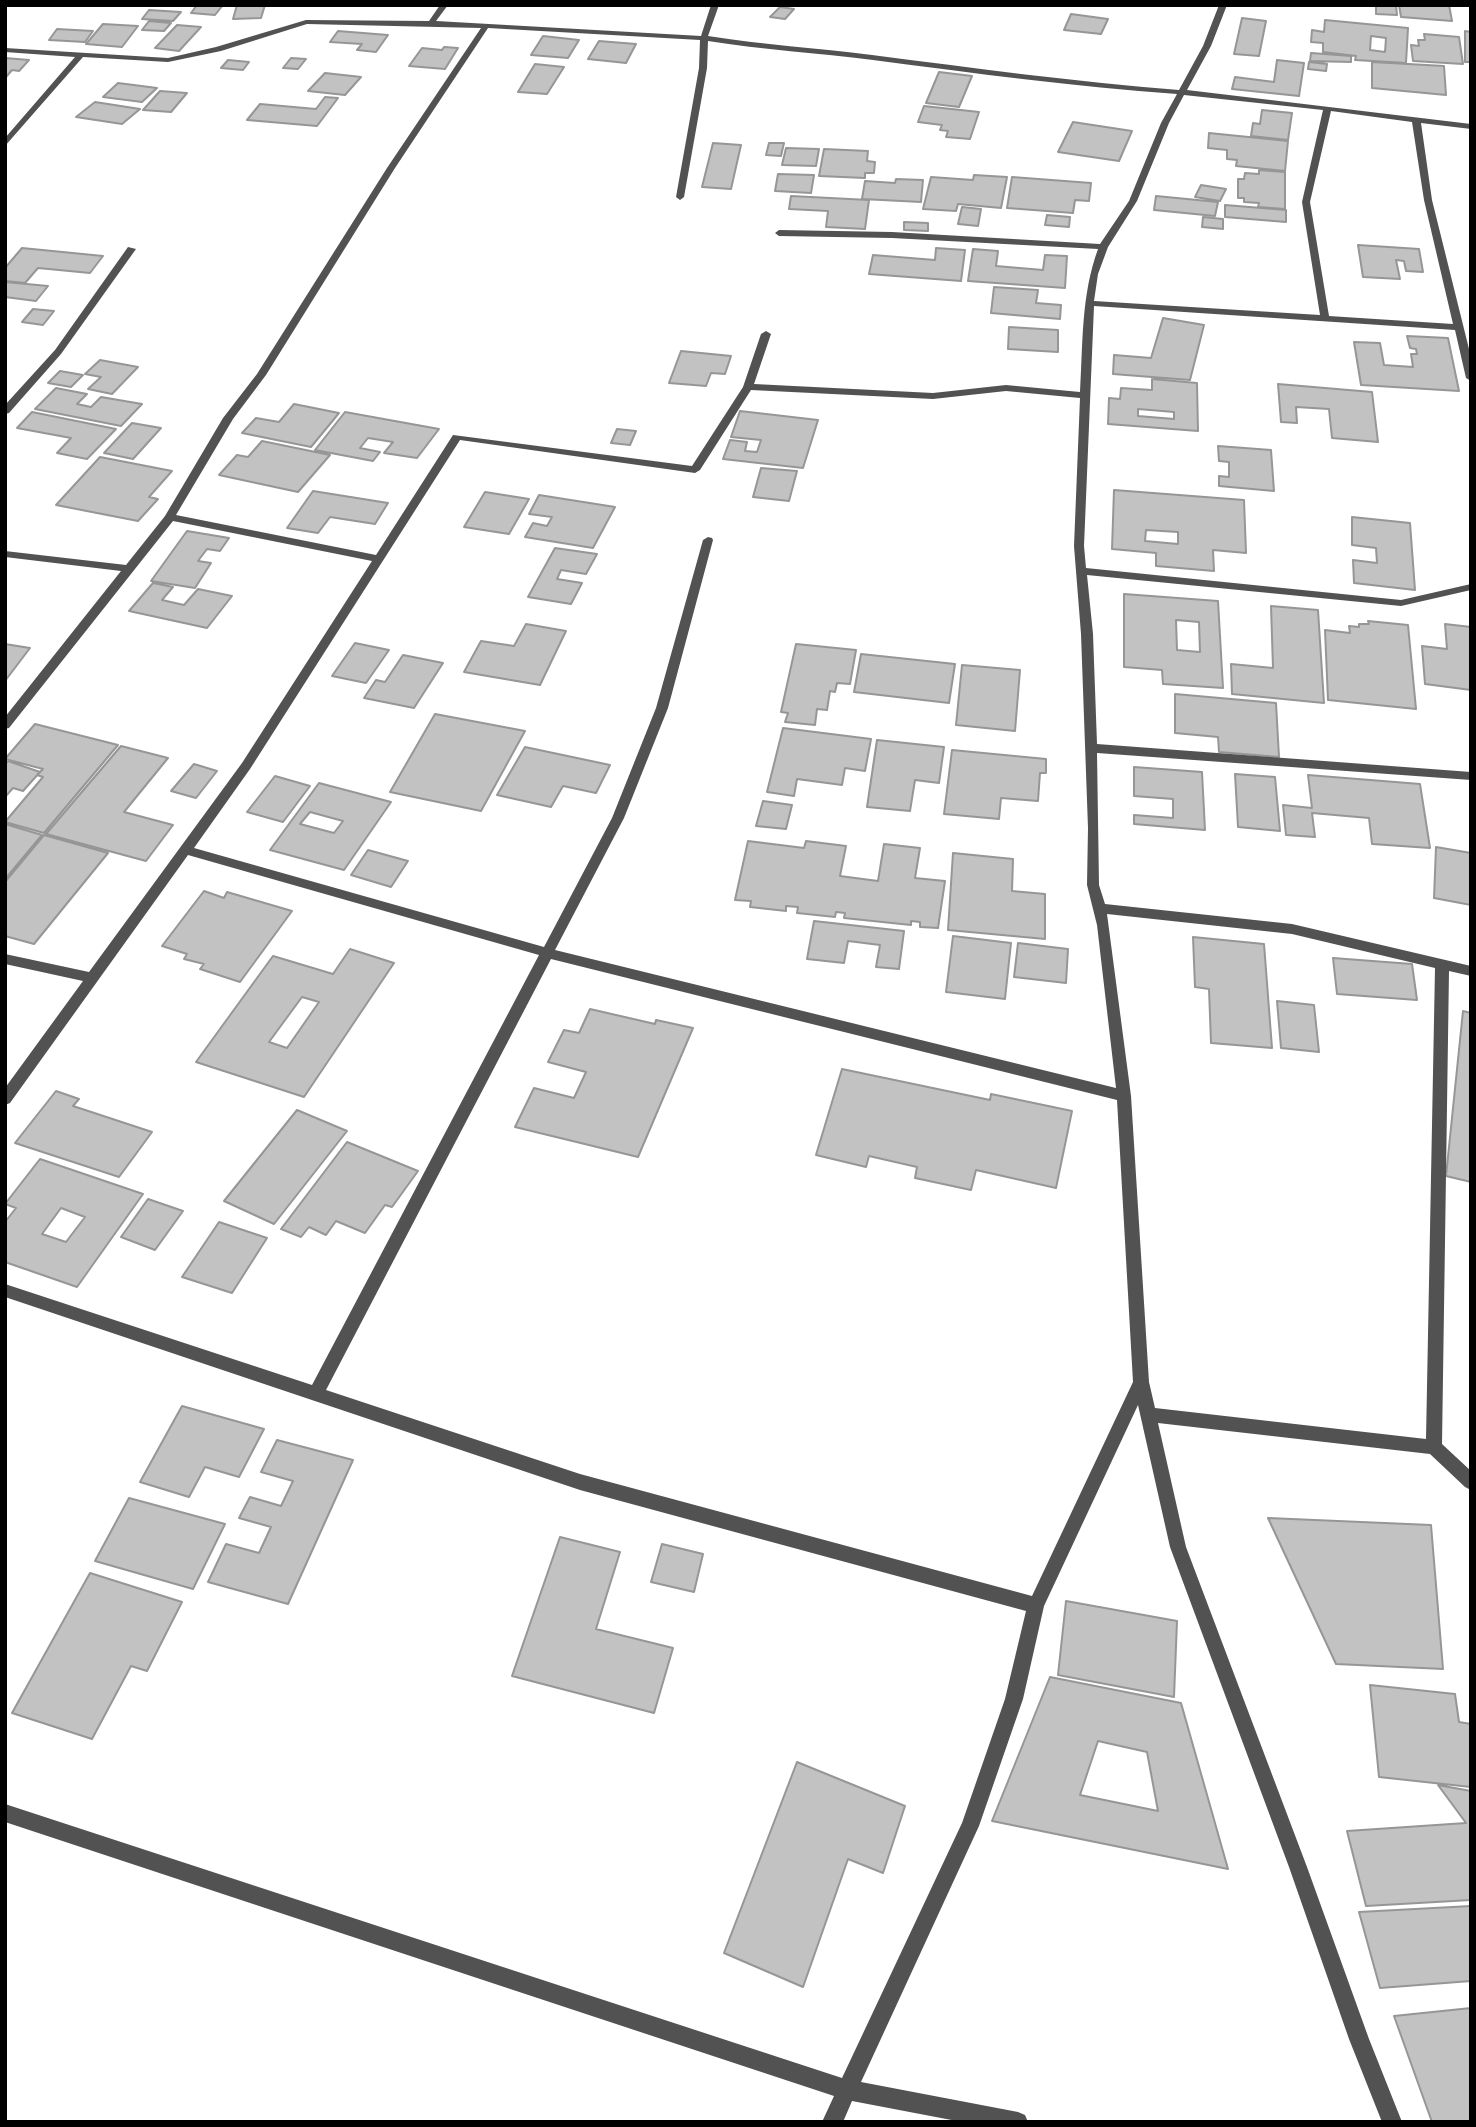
<!DOCTYPE html>
<html>
<head>
<meta charset="utf-8">
<style>
	body { margin:0 }
	#map { position:relative; width:1476px; height:2127px; overflow:hidden; background:#fff; font-family:"DejaVu Sans",sans-serif }
	canvas { display:block }
	.frame { position:absolute; inset:0; border:7px solid #000; pointer-events:none }
</style>
</head>
<body>
<div id="map">
<canvas width="1476" height="2127"></canvas>
<div class="frame"></div>
</div>
<script>
const ctx = document.querySelector('canvas').getContext('2d');
ctx.lineJoin = 'round';
function fill(path, color) {
  ctx.fillStyle = color;
  ctx.fill(path, 'evenodd');
}
function trace(path, color, width, dash) {
  ctx.strokeStyle = color;
  ctx.lineWidth = width;
  ctx.lineCap = dash ? 'butt' : 'round';
  ctx.setLineDash(dash || []);
  ctx.stroke(path);
}
const building = new Path2D(`
	M197,5H223L215,15L191,13Z
	M237,5H265L261,18L233,19Z
	M1376,5H1396L1397,15L1376,14Z
	M1399,5H1449L1452,21L1401,17Z
	M780,7L794,9L785,19L770,17Z
	M149,10L181,12L173,21L142,19Z
	M1071,14L1108,19L1101,34L1064,30Z
	M1242,18L1266,21L1259,56L1234,54Z
	M1325,20L1408,28L1406,63L1355,60L1356,56L1323,52V43L1311,42L1312,30L1324,32ZM1371,36L1386,38L1385,52L1370,50Z
	M149,21L171,23L164,31L142,30Z
	M103,24L138,26L122,47L86,44Z
	M177,25L201,27L179,51L155,48Z
	M57,29L93,31L85,42L49,40Z
	M338,31L388,35L376,52L357,50L362,44L330,42Z
	M1465,31L1471,32V62H1465Z
	M1424,34L1459,37L1463,64L1413,61L1411,45L1419,46L1418,40H1425Z
	M543,36L579,40L568,58L531,55Z
	M599,41L636,44L626,63L588,59Z
	M444,47L458,48L445,69L409,66L422,48L442,50Z
	M1311,53L1351,56V62L1310,61Z
	M5,58L29,60L19,71L12,70L6,77Z
	M291,58L306,59L298,69L283,68Z
	M228,60L249,62L243,70L221,68Z
	M1277,60L1304,63L1299,96L1232,89L1235,77L1274,82Z
	M1309,62L1327,64L1326,71L1308,69Z
	M1372,62L1444,66L1446,95L1372,88Z
	M535,64L564,67L547,94L518,92Z
	M939,72L972,76L959,107L926,103Z
	M325,73L361,77L345,95L308,91Z
	M118,83L157,88L142,102L103,97Z
	M160,91L187,93L171,112L143,110Z
	M325,97L338,98L317,126L247,120L260,104L316,109Z
	M95,102L140,109L122,124L76,117Z
	M924,106L979,112L970,139L946,137L948,131L940,130L942,125L918,122Z
	M1262,110L1292,113L1288,140L1251,136L1253,123L1260,124Z
	M1073,122L1132,131L1119,161L1058,152Z
	M1209,133L1288,141L1285,171L1236,166L1237,160L1227,159V150L1208,148Z
	M713,143L741,145L731,189L702,187Z
	M769,143H784L781,156L766,155Z
	M786,148L819,149L816,166L782,165Z
	M824,149L868,151L867,161L875,162L874,173H865V178L819,176Z
	M1259,170L1285,172V209L1258,207L1259,203L1244,202V198H1238V179H1244L1245,173L1259,174Z
	M778,174L814,175L811,193L775,191Z
	M974,175L1007,177L1001,208L958,204L956,211L923,209L931,177L973,180Z
	M1012,177L1091,183L1089,201L1075,200L1073,213L1007,208Z
	M896,179L923,180L921,202L862,199L865,181L895,183Z
	M1201,185L1226,189L1220,201L1195,197Z
	M791,196L869,200L865,229L826,227L828,211L789,209Z
	M1156,196L1218,202L1215,216L1154,210Z
	M1225,205L1286,210V222L1225,217Z
	M962,207L981,209L978,226L958,224Z
	M1047,215L1070,217L1069,227L1045,225Z
	M1203,217L1223,219V229L1202,227Z
	M904,222L928,223V231L904,230Z
	M1358,245L1419,249L1423,272L1406,271L1404,261L1396,260L1400,279L1363,277Z
	M22,248L103,256L90,273L38,268L25,283L5,281V268Z
	M936,248L965,250L961,281L869,274L873,255L935,260Z
	M973,249L998,251L996,266L1043,270L1045,255L1067,256L1065,288L968,281Z
	M5,282L48,286L36,301L5,297Z
	M994,287L1038,290L1036,303L1061,305L1060,319L991,313Z
	M33,309L54,311L43,325L22,322Z
	M1163,318L1204,325L1190,380L1113,374L1114,355L1151,358Z
	M1009,327L1058,330V352L1008,349Z
	M1407,336L1448,338L1459,391L1361,385L1354,342L1380,343L1384,365L1413,367L1411,354H1417L1416,349L1410,348Z
	M681,351L731,356L725,374L711,373L706,386L669,383Z
	M100,360L138,367L112,394L88,389L101,377L85,374Z
	M60,371L83,375L71,387L48,383Z
	M1152,379L1197,383L1198,431L1108,424L1109,398L1120,399L1121,388L1152,390ZM1138,409L1174,412V419L1138,416Z
	M1278,384L1372,392L1378,442L1332,438L1329,409L1296,407L1297,423L1281,422Z
	M56,388L87,394L77,404L91,407L101,397L142,404L121,426L35,409Z
	M294,404L339,413L311,447L242,433L256,418L279,422Z
	M740,411L818,420L803,468L723,459L730,440L747,442L745,451L757,452L761,440L731,437Z
	M32,412L116,429L87,459L57,453L71,438L17,428Z
	M345,412L439,429L417,458L384,453L393,442L368,438L360,448L380,452L373,461L315,450Z
	M132,423L161,428L133,459L104,453Z
	M617,429L636,431L630,445L611,443Z
	M262,441L330,455L298,492L219,475L237,455L248,457Z
	M1218,446L1271,450L1274,491L1219,486V476L1229,477V462L1219,461Z
	M100,457L172,471L149,497L158,499L138,521L56,505Z
	M761,468L797,471L789,501L753,497Z
	M1114,490L1244,500L1246,553L1213,550L1214,571L1156,566V553L1112,549ZM1146,530L1178,532V544L1145,541Z
	M313,491L388,503L375,524L330,517L318,533L287,528Z
	M485,492L529,499L509,534L464,527Z
	M539,495L615,507L593,548L525,537L533,523L547,526L552,517L529,514Z
	M1352,517L1410,523L1415,590L1354,583L1353,560L1377,563L1376,548L1352,545Z
	M187,531L229,538L220,551L207,549L198,561L211,563L195,588L151,581Z
	M555,548L597,554L586,574L561,570L557,579L582,583L571,604L528,597Z
	M153,583L173,587L162,600L184,605L198,589L232,596L207,628L129,611Z
	M1124,594L1218,601L1223,688L1163,684L1162,670L1124,667ZM1176,620L1199,622L1200,652L1177,650Z
	M1271,606L1318,610L1324,703L1232,694L1231,664L1273,668Z
	M1368,621L1408,625L1416,709L1328,700L1325,630L1350,633L1349,626L1359,627V624H1369Z
	M526,624L566,631L540,685L464,672L481,641L514,646Z
	M1445,624L1471,627V690L1425,684L1422,646L1447,649Z
	M355,643L389,650L366,683L332,676Z
	M5,644L30,648L5,681Z
	M796,644L856,650L850,684L837,683L835,692L830,691L827,710L817,709L815,725L785,722L788,713L781,712Z
	M861,654L955,664L949,703L854,692Z
	M403,655L443,663L414,708L364,698L376,680L385,682Z
	M962,665L1020,670L1015,731L956,725Z
	M1175,694L1276,703L1279,757L1219,752L1218,737L1175,733Z
	M435,714L525,731L481,811L390,792Z
	M35,724L118,745L44,833L5,822L43,777L37,775L43,769L5,759Z
	M783,728L871,739L865,771L845,768L842,785L797,779L794,796L767,792Z
	M877,740L944,747L939,783L915,780L910,811L867,807Z
	M121,746L168,758L124,812L173,825L146,861L46,834Z
	M525,747L610,765L596,793L563,786L551,807L497,795Z
	M952,750L1046,759V773H1040L1038,801L1001,798L999,819L944,814Z
	M8,761L40,772L23,791L13,788L5,797V764Z
	M194,764L217,771L196,798L171,791Z
	M1134,767L1202,772L1205,830L1134,824V815L1173,818V799L1134,796Z
	M1235,774L1275,777L1280,831L1238,827Z
	M1308,775L1420,784L1430,848L1372,844L1369,818L1312,813L1315,837L1286,835L1283,805L1312,808Z
	M275,776L310,786L283,822L247,812Z
	M319,783L391,802L344,870L270,850ZM310,812L343,821L334,833L300,824Z
	M763,801L792,805L786,829L756,826Z
	M5,824L42,835L6,878H5Z
	M44,835L108,853L34,944L5,936V882Z
	M748,841L804,848L806,841L846,846L840,876L878,881L884,844L920,848L915,878L945,881L938,928L920,927V922L911,921V925L844,918L845,913L836,912L835,917L797,913L798,907L786,906V911L750,907L751,901L735,900Z
	M1436,847L1471,853V905L1434,898Z
	M368,850L408,861L391,887L351,875Z
	M953,853L1013,859L1012,891L1045,894V939L948,930Z
	M204,891L224,898L227,892L292,911L240,982L200,969L204,964L184,959L187,954L162,946Z
	M814,921L904,931L899,969L876,967L880,945L848,941L844,963L807,959Z
	M953,936L1011,943L1005,999L946,992Z
	M1193,937L1264,944L1272,1048L1211,1043L1209,989L1195,987Z
	M1018,943L1068,949L1066,983L1014,977Z
	M350,949L394,963L304,1097L196,1062L273,956L333,974ZM302,997L319,1002L287,1048L269,1042Z
	M1333,958L1412,964L1417,1000L1337,994Z
	M1277,1001L1314,1005L1319,1052L1281,1048Z
	M590,1009L655,1024L656,1020L693,1028L638,1157L515,1127L534,1088L574,1098L586,1072L548,1062L564,1030L579,1033Z
	M1463,1011L1471,1013V1182L1446,1176Z
	M842,1069L990,1100L991,1094L1072,1111L1056,1188L976,1170L971,1190L915,1178L917,1167L869,1156L866,1167L816,1155Z
	M56,1091L79,1099L73,1106L152,1132L119,1177L15,1143Z
	M297,1110L347,1131L274,1224L224,1201Z
	M347,1142L418,1171L392,1207L385,1205L365,1233L336,1221L326,1235L309,1227L301,1237L281,1229Z
	M40,1159L143,1194L77,1287L5,1262V1222L16,1208L5,1204ZM61,1208L85,1217L66,1242L42,1234Z
	M148,1199L183,1211L155,1250L121,1237Z
	M219,1222L267,1238L232,1293L182,1277Z
	M182,1406L264,1429L239,1477L205,1467L189,1497L140,1482Z
	M277,1440L353,1460L288,1604L208,1582L226,1544L259,1553L271,1527L239,1518L250,1497L281,1506L293,1481L261,1472Z
	M129,1498L225,1524L193,1589L95,1561Z
	M1268,1518L1431,1525L1443,1669L1336,1664Z
	M560,1537L620,1552L596,1629L673,1648L654,1713L512,1676Z
	M662,1544L703,1554L694,1592L651,1582Z
	M90,1573L182,1602L147,1671L131,1666L92,1739L12,1713Z
	M1066,1601L1177,1621L1174,1697L1058,1675Z
	M1050,1677L1181,1703L1228,1869L992,1821ZM1098,1741L1147,1752L1158,1811L1080,1795Z
	M1370,1685L1455,1694L1459,1722L1471,1724V1787L1379,1777Z
	M797,1762L905,1806L883,1873L848,1859L803,1987L724,1953Z
	M1438,1785L1471,1791V1900L1366,1906L1347,1831L1466,1823Z
	M1471,1906V1981L1380,1988L1359,1912Z
	M1471,2008V2122H1432L1394,2016Z`);
fill(building, '#c2c2c2');
trace(building, '#969696', 2);
fill(new Path2D(`
	M440,5H448L436,21L701,36L711,5H719L708,36C763,45 817,48 872,55C974,68 1076,82 1179,90L1203,46L1219,5H1227L1211,46L1187,90L1471,124V129L1421,123L1432,200L1471,357V381L1466,378L1455,330L1094,306L1084,546L1086,568L1401,600L1471,584V590L1401,606L1087,575L1093,634L1097,744L1471,772V780L1097,753L1099,885L1105,904L1292,924L1471,966V976L1449,971L1442,1444L1471,1471V1490L1465,1487L1430,1454L1158,1423L1186,1547L1307,1867L1369,2039L1402,2122H1382L1349,2039L1289,1867L1170,1547L1138,1405L1044,1606L1023,1699L979,1826L861,2082L1018,2112L1025,2115L1028,2122H962L852,2101L843,2122H822L834,2096L5,1822V1804L842,2078L962,1823L1005,1699L1026,1611L580,1490L5,1297V1284L312,1385L539,955L188,855L10,1103L5,1105V1088L83,981L5,964V954L89,972L242,763L372,561L173,521L9,728L5,729V717L121,571L5,557V551L126,565L165,516L223,418L257,374L387,168L481,28L307,24L221,51L168,62L83,57L5,146V138L75,57L5,52V48L168,58L216,47L306,20L429,21ZM488,28L700,40L699,68L676,197L680,200L684,197L707,68L708,41C763,50 818,53 873,60C974,73 1075,87 1177,94L1161,123L1129,201L1100,244L892,232L779,230L775,233L779,236L892,238L1098,249C1081,295 1083,344 1080,392L1006,385L933,393L754,384L771,334L766,331L761,334L743,387L692,466L453,435L376,555L176,515L233,419L266,375L395,168ZM1184,95L1323,110L1302,202L1320,315L1094,301L1098,274L1108,247L1137,201L1169,123ZM1331,111L1412,122L1424,200L1453,324L1329,316L1310,202ZM751,390L933,399L1006,391L1080,398L1074,546L1081,634L1088,828L1087,885L1097,925L1116,1088L555,950L624,818L668,708L713,540L712,538L708,537L703,540L656,708L612,818L544,947L194,848L250,769L460,440L695,473L700,470ZM1107,914L1292,934L1435,968L1426,1439L1155,1408L1149,1382L1131,1096ZM551,959L1117,1100L1133,1382L1032,1596L580,1474L326,1390Z
	M128,247L136,249L61,354L9,413L5,414V405L55,350Z`), '#525252');
</script>
</body>
</html>
